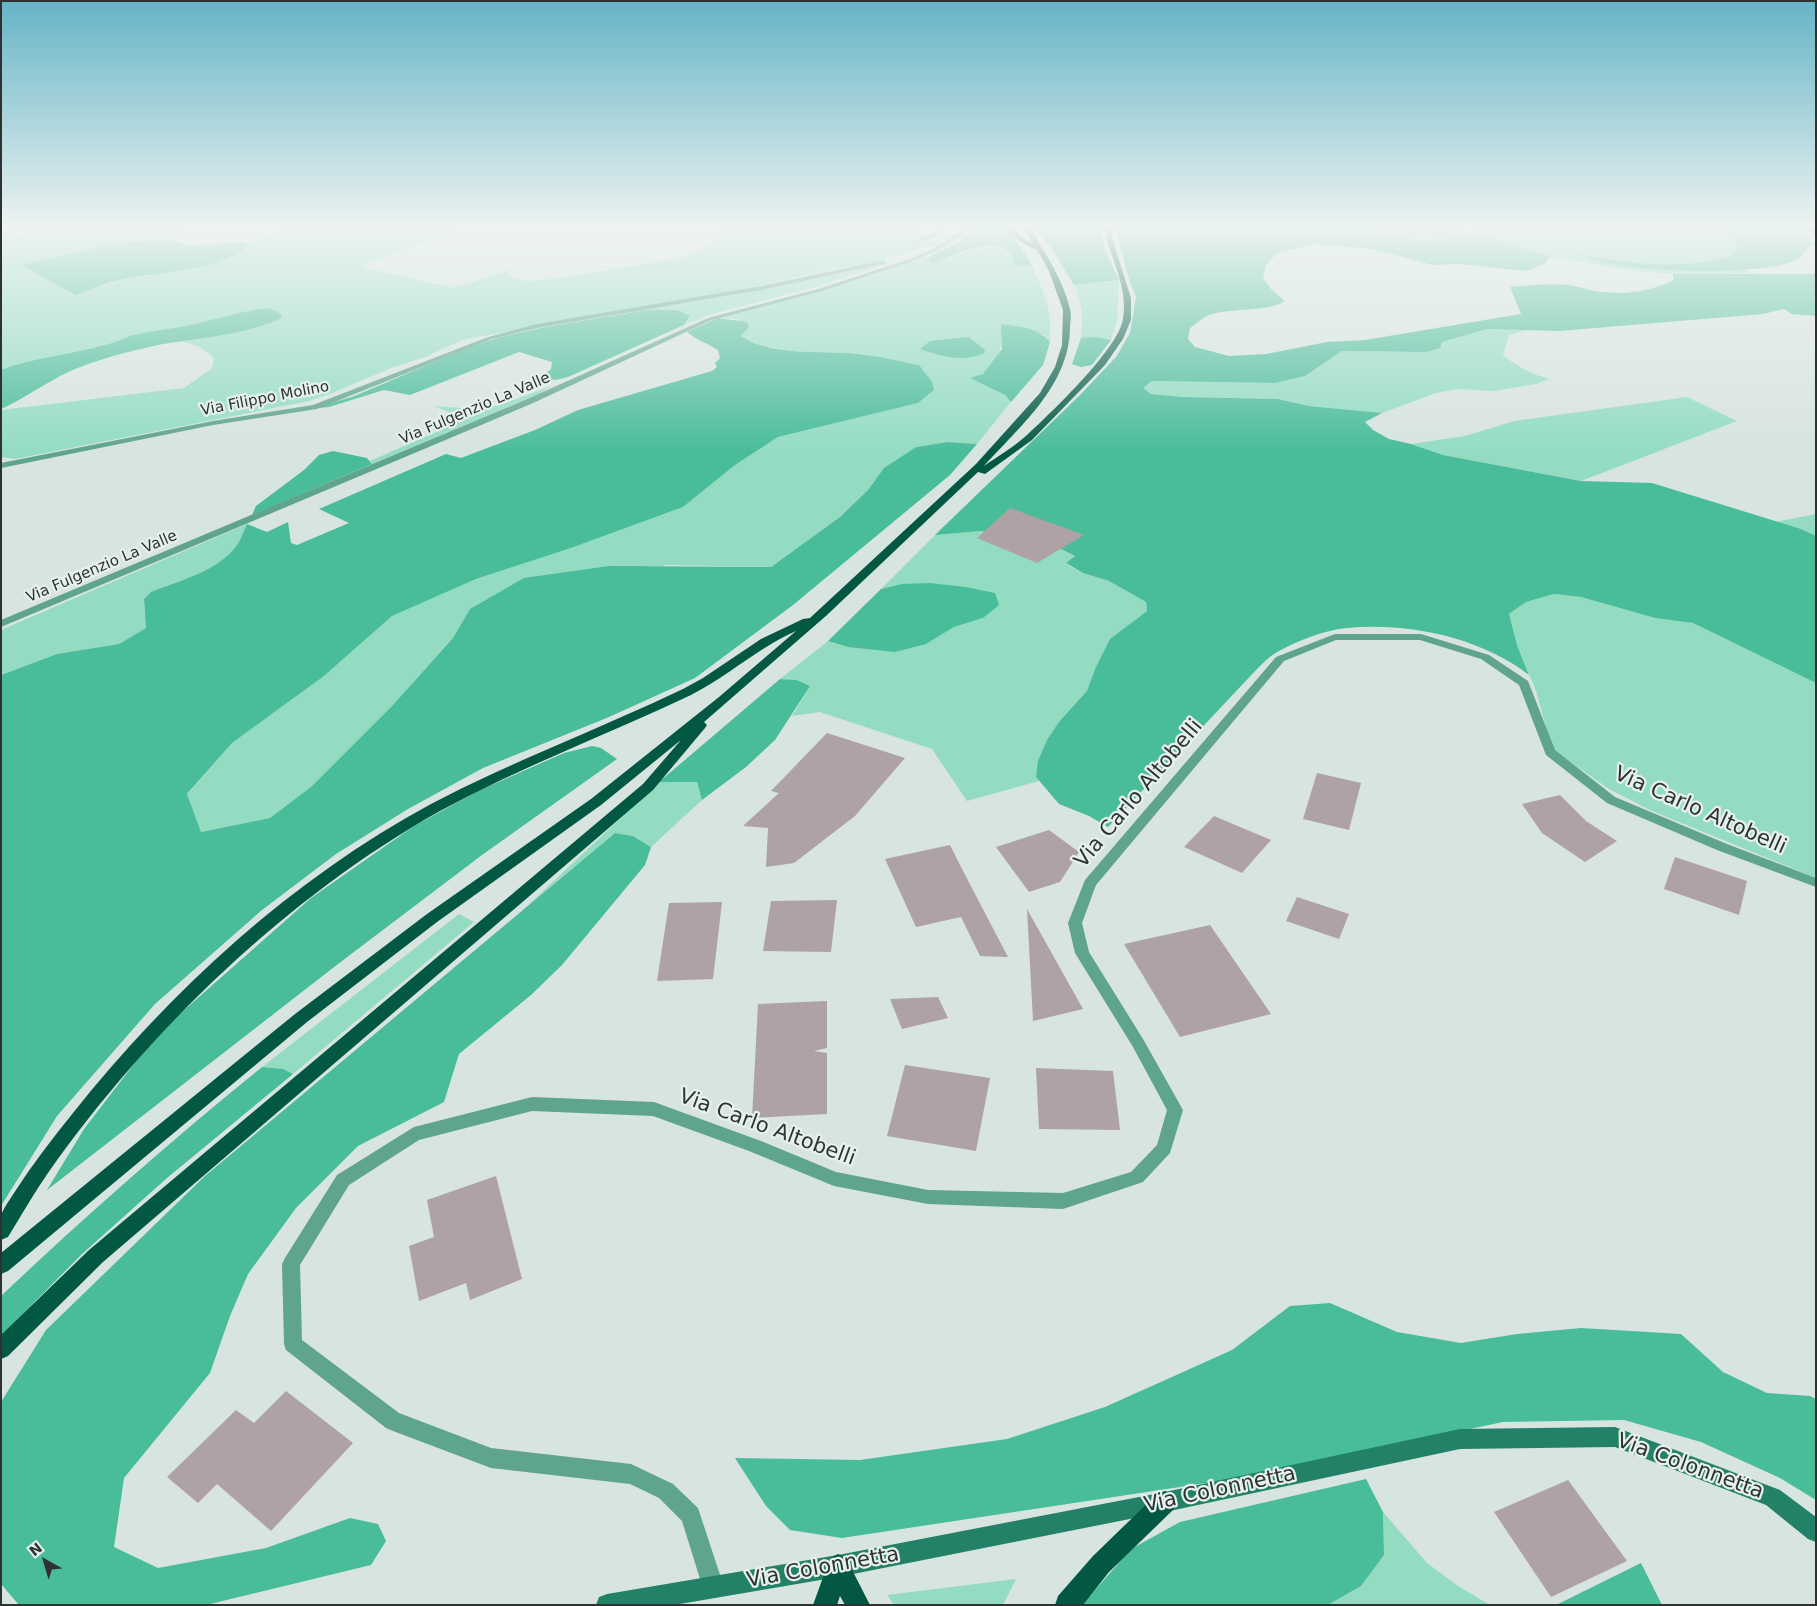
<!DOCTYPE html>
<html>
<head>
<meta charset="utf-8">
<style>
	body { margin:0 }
	#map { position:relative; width:1817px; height:1606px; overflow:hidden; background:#d8e4df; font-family:"DejaVu Sans",sans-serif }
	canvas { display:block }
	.frame { position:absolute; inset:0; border:2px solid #2e3331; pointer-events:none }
	.north { position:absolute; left:20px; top:1536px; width:50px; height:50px; -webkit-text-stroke:4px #e5f1ec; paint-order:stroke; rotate:321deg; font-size:14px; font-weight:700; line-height:20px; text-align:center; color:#2e3331 }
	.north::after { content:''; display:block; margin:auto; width:18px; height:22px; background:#2e3331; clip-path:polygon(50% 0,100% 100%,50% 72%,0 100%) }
</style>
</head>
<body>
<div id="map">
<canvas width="1817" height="1606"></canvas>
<div class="frame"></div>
<div class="north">N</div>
</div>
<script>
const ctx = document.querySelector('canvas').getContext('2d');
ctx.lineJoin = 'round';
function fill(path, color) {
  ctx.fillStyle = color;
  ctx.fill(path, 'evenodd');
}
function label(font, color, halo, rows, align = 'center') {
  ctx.font = font + ' "DejaVu Sans",sans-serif';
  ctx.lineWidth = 4.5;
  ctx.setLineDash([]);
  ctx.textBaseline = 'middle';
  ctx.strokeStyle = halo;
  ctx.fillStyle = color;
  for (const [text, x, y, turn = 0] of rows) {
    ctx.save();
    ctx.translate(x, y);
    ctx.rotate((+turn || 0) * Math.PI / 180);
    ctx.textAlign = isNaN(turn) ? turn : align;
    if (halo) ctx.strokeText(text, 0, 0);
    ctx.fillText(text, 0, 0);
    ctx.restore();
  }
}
fill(new Path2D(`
	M46,228H196C138,240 81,251 21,265C47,271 73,281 99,285C106,286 114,281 122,280C162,272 212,272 247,248L246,243L290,228H457L360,267L454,288L512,269L508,272L512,278L528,281L560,278L673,259L698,252L720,237L721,228H905L926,236L922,240L929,241L935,238L942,239L936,244L876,262L818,272L722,294L610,312L462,340L425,357L391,368L332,393L309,401L15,459L1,457V410L184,388L212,368L214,358C206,350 195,344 184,342C167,338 87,363 69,372C45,382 25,398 1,409V239Z
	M1393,228H1423L1477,233L1472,228H1729L1738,247L1734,254L1718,260L1753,273L1673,274L1632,271L1550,257L1467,237L1427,240L1379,237L1366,234L1378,230Z
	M995,246L1003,249L1023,266H1032C1045,293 1052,312 1050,342L1043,334L1002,338C1002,350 994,367 983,374C980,376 974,377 971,378L1005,395L1011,402L977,444L948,442L916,447L884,468L868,490L840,517L771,567L667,565L470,609L453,638L392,706L312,786L270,818L201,832L187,795L232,743L324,676L392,616L476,579L571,548L683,507L735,465L778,437L918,403L934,390L919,365C899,361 878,356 858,354C822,350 772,357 740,335L738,319L718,318L861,279L932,255L929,259L952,257L974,249Z
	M903,259L811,288L712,314L684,325L689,320L663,310L620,313L727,296Z
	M1119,280L1117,321L1111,340L1081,338C1083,316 1083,306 1074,285Z
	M1487,329L1527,330L1509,335L1503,355C1517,367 1532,374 1549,379L1536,384L1493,391L1458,389L1436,393L1382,413L1309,406L1278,399L1183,397L1151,394L1142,388L1152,381L1275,383L1305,376L1342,351L1401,352Z
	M551,386L539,394L372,464L370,461L441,430L457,421V416L435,406L475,409L500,405Z
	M1687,397L1737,421L1581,481L1443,455L1411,444L1465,436L1514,421Z
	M1816,514V536L1801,529L1775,522Z
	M247,524C244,530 242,536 239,542C221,571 180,580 151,592L144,599L146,628L119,644L57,654L1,675V630Z
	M981,531L1039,538L1075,556L1066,564L1083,573L1109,581L1146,602L1147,611C1126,625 1109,646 1096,668C1091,675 1091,686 1086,693C1061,725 1043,732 1036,777L1039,781L967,801L932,749L820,712L792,716L810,686L797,680L780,679L828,641L848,647L926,644L954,627L983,618L995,593C956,585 919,580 881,589L935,535Z
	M1554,594L1581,597L1655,618L1693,623L1816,683V878L1652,811L1609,789L1552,749L1536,691L1517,645L1509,614L1526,602Z
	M673,781L697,782L702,800L651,847L633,836L615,833L525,908L659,782Z
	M459,914L474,922L293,1074L283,1069L262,1067Z
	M1383,1512L1427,1563L1458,1586L1490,1605H1328L1361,1586L1384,1555Z
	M1016,1579L1003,1605H894L887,1595Z`), '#93dcc2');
fill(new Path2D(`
	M972,228C980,228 993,226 1001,229C1015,234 1025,253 1032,266H1023L1013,264L1012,255C1007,251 1001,246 995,246C974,244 949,258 931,264L929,259L932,255L959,242Z
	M1035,228H1102L1104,248L1119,280L1074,285L1051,248Z
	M1115,228H1393L1378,230L1367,234L1379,237L1427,240L1485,236L1550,257L1544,264L1526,271L1460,264L1433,265L1372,249L1315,244L1277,253L1266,265L1263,278L1271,289L1285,301C1265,313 1233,307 1209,315C1202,318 1196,324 1190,328L1188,339L1195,347L1229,356L1266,354L1327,342L1365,340L1521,314L1510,287C1529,285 1548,283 1568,285C1577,286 1585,289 1594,291C1621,295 1649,293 1673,280V274H1816V316L1792,314L1784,309L1763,314L1559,331L1487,329L1442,342L1440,348L1427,352L1342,351L1305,376L1275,383L1152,381L1143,388L1151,394L1183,397L1278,399L1309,406L1382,413L1365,422L1373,430L1389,439L1411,444L1443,455L1581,481L1652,483L1801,529L1816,536V683L1693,623L1655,618L1581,597L1554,594L1526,602L1509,614L1517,645L1529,675C1480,637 1408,622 1347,628C1325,630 1299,640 1279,651C1271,655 1264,662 1258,668L1108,827L1089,816L1059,804L1036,777L1038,761L1047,740L1059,722L1087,691L1095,669L1110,639L1147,611L1146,602L1109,581L1083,573L1066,563L1075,556L1039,538L981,531L935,535L1079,396L1116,357L1130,333L1136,297L1129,279Z
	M1729,228H1803L1812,244C1807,250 1800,259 1792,262C1754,276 1616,274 1581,255C1630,263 1687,272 1734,254L1738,247Z
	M164,239L178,241L189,246L241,242L246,243L247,248C210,273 162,271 120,280C105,283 90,289 76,295L21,265L118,243Z
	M269,308L280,313L282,318C238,338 191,337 145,348C119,354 92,361 68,372C45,383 25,398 1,409V370C35,357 70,355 105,345C114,343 122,339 130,336C150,331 170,329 191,325C217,319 242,311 269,308Z
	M646,310H677L690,316L684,325L568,377L556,380L548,379L543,376L551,369L552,362L519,352L410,395L384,390L329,407L309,409L352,397L470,347L497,338L540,328Z
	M718,318L747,322L749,327L741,336C772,357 822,350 858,354C878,356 899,361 919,365L932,382L934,390L918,403L778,437L735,465L683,507L571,548L476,579L392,616L324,676L232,743L187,794L201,832L270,818L312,786L392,706L453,638L470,609L524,578L609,566L771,567L840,517L868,490L884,468L916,447L948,442L977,444L950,475L793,605L695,678L609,717L483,768L408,809L336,854L262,910L155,1004L57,1116L1,1206V675L57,654L119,644L146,628L144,599L151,592C180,580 221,571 239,542C242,536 244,530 247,524L267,532L288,522L291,543L297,545L349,523L319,509L446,454L461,458L535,430L578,410L712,371L717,367L715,363L720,358L718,350C707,343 696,340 687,332Z
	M1001,324C1020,327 1037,327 1050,342L1043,365L1011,402L1005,395L970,378L983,374L1002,349Z
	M969,337L985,350L984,353C965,363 939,356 920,349L930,341Z
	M1094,337L1111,340L1092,365L1081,367L1072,364L1081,338Z
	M333,451L367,458L372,464L252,515L256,506L304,470L319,455Z
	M929,583L966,587L995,593L999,605L983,618L954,627L926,644L895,652L848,647L828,641L881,589L902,584Z
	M780,679L797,680L810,686L775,740L746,767L702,800L697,782H659Z
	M592,746L601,748L617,759L482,855L338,964L47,1190L84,1129L157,1034L311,898L414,826L478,791L564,753Z
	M615,833L633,836L651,847L645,865L562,965L531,995L459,1054L444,1102L358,1146L296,1208L248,1274L230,1316L210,1373L124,1478L114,1547L158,1568L266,1548L350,1518L378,1524L386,1541L371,1565L206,1605H19L1,1584V1402L46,1330L205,1176Z
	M262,1067L283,1069L293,1074L167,1178L81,1255L1,1336V1296C85,1216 172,1140 262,1067Z
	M1330,1303L1397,1332L1461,1343L1517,1334L1581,1328L1681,1334L1723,1372L1767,1393L1810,1396L1816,1399V1500L1780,1478L1701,1442L1624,1420L1503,1422L1233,1479L842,1538L790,1530L766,1506L735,1458L860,1460L1007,1439L1105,1407L1232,1350L1290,1306Z
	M1366,1479L1383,1512L1384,1555L1361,1586L1328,1605H1082L1131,1549L1180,1522Z
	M1641,1563L1662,1605H1556Z`), '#49bc9a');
fill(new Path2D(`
	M1010,508L1084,535L1037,563L977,538Z
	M827,733L905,758L855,816L794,863L766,867L768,828L743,826L779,793L771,791Z
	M1317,773L1361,783L1349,830L1303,819Z
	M1560,795L1586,821L1617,841L1585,862L1542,833L1522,804Z
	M1214,816L1271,840L1242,873L1184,847Z
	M1049,830L1079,852L1060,882L1029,892L996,847Z
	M950,845L962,869L1008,957L980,956L961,917L916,927L885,859Z
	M1675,857L1747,881L1739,915L1664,889Z
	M1297,897L1349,914L1339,939L1286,921Z
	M837,900L831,952L763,951L771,901Z
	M722,902L713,979L657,981L669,903Z
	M1027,909L1083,1009L1033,1021Z
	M1210,925L1271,1014L1180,1037L1124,944Z
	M938,997L948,1018L902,1029L890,999Z
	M827,1001V1048L814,1051L827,1053V1114L752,1118L758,1004Z
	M905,1065L990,1078L976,1151L887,1136Z
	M1036,1068L1113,1071L1120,1130L1039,1129Z
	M496,1176L522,1279L470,1300L466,1283L419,1301L409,1246L434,1237L427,1200Z
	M286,1391L353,1443L271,1531L217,1484L198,1503L167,1477L236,1410L254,1423Z
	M1568,1480L1627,1561L1551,1597L1494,1512Z`), '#afa2a4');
fill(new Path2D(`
	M936,231L941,232L926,241L916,244L913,242Z`), '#5fa48c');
fill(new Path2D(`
	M962,231L964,234L939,250L911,262L822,291L712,320L531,404L1,627V620L525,400L708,318L818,289L907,260L935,248Z
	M884,260L886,263L761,290L537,328L492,339L317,409L213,425L1,468V463L213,421L313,405L488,337L537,324L761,286Z
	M1335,634H1421L1489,655L1528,681L1555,750L1615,797L1727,844L1816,878V887L1717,850L1607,803L1546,755L1519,685L1481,659L1420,640H1336L1284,661L1096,885L1082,923L1089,952L1143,1039L1183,1110L1170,1153L1143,1182L1063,1209L928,1204L834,1186L749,1151L653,1116L532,1111L419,1140L349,1185L300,1265L302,1340L399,1413L491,1448L631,1464L673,1484L698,1508L724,1587L721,1595L713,1598L705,1595L682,1521L659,1498L630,1484L491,1468L393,1431L386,1428L286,1350L284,1344L282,1264L285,1258L337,1175L414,1127L532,1097L654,1102L761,1141L836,1172L928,1190L1063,1193L1131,1172L1157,1145L1167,1110L1133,1047L1075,953L1068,923L1085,880L1276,657Z`), '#5fa48c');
fill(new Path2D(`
	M23,228H33L1,237V233Z`), '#5fa48c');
fill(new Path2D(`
	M1615,1427L1780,1490L1816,1517V1542L1808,1539L1766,1505L1615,1447L1460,1449L1165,1512L838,1577L674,1605H596L599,1597L607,1594L838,1555L1165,1492L1460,1429Z`), '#228166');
fill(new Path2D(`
	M1807,228H1813L1816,232V238Z`), '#00654d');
fill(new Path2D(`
	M1002,228H1009L1033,244L1024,228H1030C1045,253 1063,279 1070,309C1072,315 1070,322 1070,328C1069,386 1020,426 984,466C998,456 1014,447 1027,435C1050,414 1119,348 1123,319C1128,292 1114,263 1106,238V228H1112V238L1131,298V320L1123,339L1105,365L1032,440L985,474L978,472L827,615L704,722L707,725L705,728L653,790L103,1262L8,1356L1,1359V1335L89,1250L643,784L681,740L601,805L437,922L307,1022L8,1271L1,1274V1253L295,1014L427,914L591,799L719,697L796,631C758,648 728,676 691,695C608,734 521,767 440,811C288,896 148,1031 48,1173C34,1193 21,1216 8,1237L1,1240C1,1232 0,1220 2,1213C5,1206 10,1199 14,1193C32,1165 52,1139 73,1113C171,990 292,879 431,804C513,761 599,729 683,689L703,678L761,639L803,619L810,618L976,464L1040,393L1055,367L1062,345L1063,310L1049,271L1037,250L1024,244Z
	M1165,1491L1173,1494L1176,1502L1173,1510L1109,1572L1083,1605H1055L1058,1596L1093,1556L1157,1494Z
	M838,1554L846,1558L870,1605H845L840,1596L837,1605H813L830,1558Z`), '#025843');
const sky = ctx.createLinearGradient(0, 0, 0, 453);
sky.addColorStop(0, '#65b4c6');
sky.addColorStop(0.5, '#edf3f1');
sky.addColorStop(1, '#edf3f100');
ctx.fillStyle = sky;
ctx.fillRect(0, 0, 1817, 453);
label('15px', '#2e3331', '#e5f1ec', [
	["Via Filippo Molino",265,399,-11],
	["Via Fulgenzio La Valle",475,409,-23],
	["Via Fulgenzio La Valle",102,567,-23]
]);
label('21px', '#2e3331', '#e5f1ec', [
	["Via Carlo Altobelli",1139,794,-50],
	["Via Carlo Altobelli",1700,811,24],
	["Via Carlo Altobelli",767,1128,20],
	["Via Colonnetta",1690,1467,20],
	["Via Colonnetta",1220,1490,-12],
	["Via Colonnetta",823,1568,-10]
]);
</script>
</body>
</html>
